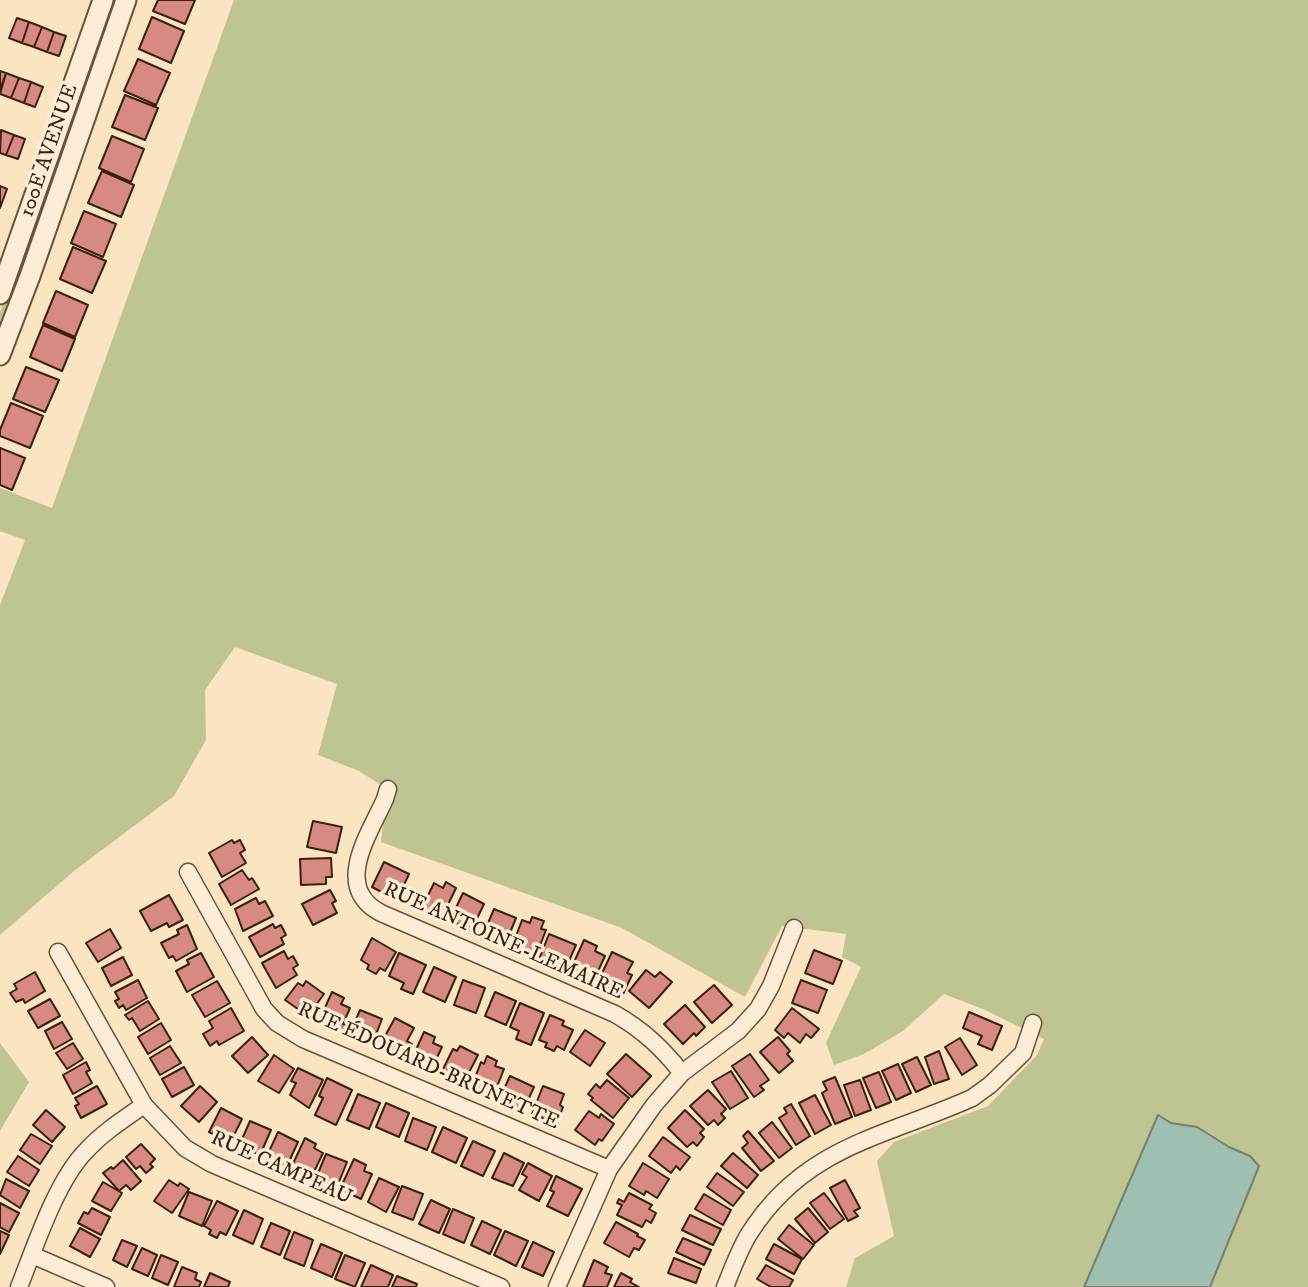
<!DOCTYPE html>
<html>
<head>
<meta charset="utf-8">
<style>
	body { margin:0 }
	canvas { display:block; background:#fbe4c2 }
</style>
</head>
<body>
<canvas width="1308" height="1287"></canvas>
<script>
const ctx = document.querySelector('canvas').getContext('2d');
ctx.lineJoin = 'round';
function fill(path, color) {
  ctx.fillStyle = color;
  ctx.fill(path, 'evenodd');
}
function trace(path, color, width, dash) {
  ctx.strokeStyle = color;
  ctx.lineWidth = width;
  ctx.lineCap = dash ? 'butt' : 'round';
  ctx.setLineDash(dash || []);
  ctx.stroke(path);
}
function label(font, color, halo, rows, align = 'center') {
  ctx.font = font + ' "IM FELL DW Pica",serif';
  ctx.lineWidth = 7;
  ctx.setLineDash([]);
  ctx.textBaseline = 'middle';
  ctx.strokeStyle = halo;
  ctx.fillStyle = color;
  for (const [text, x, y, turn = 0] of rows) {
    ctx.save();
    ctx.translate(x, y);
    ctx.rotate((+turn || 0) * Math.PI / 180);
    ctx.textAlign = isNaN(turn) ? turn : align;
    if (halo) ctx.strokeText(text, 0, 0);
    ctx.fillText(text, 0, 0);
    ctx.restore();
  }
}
fill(new Path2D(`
	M109,0H119L0,337V312Z
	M234,0H1308V1287H846L855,1258L894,1236L877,1161L894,1142L988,1106L1037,1055L1044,1039L985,1010L944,994L903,1031L864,1054L834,1065L826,1043L861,967L842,957L846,934L782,926L745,997L622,928L381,842L387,789L359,771L318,755L337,684L235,647L205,690L206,740L174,796L74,871L0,935V605L25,540L0,531V488L52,508Z
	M0,1043L29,1082L0,1131Z`), '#bfc493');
const water = new Path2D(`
	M1158,1115L1171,1123L1197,1127L1229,1147L1250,1156L1259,1166L1210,1287H1084Z`);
fill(water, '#9fbfb1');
trace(water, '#77806f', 2);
const building = new Path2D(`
	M158,0H195L185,24L153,11Z
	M152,17L184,31L171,63L139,49Z
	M17,18L29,22L22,43L9,38Z
	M29,22L42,27L34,47L22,43Z
	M42,27L54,32L47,52L34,47Z
	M54,32L66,36L59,56L47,52Z
	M138,59L170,73L156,105L124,91Z
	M0,71L6,73L0,90Z
	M6,73L19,78L11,98L0,94Z
	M19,78L31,82L24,103L11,98Z
	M31,82L43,87L35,107L24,103Z
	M125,95L158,108L145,140L112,127Z
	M1,130L14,135L6,155L0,153Z
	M14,135L25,139L18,159L6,155Z
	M112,136L144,149L131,182L99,168Z
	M102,171L134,185L121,217L88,203Z
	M0,186L7,189L0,208Z
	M84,211L116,224L103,257L71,243Z
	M73,247L106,261L92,293L60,279Z
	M56,291L88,305L75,337L43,323Z
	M43,325L75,339L62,371L30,357Z
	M26,367L59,380L45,412L13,399Z
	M11,403L43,416L30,448L0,436V430Z
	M0,448L25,458L12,490L0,485Z
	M313,821L342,827L336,853L307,847Z
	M232,840L234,843L240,840L245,850L240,853L246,863L222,877L209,853Z
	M331,858L332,877H326V884L301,885L300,859Z
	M384,862L409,874L397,900L372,887Z
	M242,870L249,880L252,878L259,889L231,905L219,884Z
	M446,882L456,888L442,917L422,908L434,883L443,888Z
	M330,890L336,901L332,903L337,913L313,925L302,904Z
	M463,893L484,904L471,931L450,920Z
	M169,895L183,920L169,927L167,923L151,931L140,911Z
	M256,898L259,904L265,901L273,916L243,931L235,909Z
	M494,909L516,918L505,945L483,935Z
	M532,917L544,921L541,929L546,930L536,956L512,947L522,920L530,923Z
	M273,924L275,928L281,925L286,935L281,938L284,944L260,957L249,937Z
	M187,925L197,949L176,961L173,956L169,958L161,943L179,934L177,930Z
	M110,929L121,948L98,962L86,943Z
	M549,934L576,945L565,970L539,959Z
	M372,938L396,952L385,971L380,968L376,974L367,969L369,965L361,960Z
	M584,940L597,946L595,951L605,956L593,982L570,971Z
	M814,950L842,961L833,984L805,973Z
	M284,951L288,959L293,956L298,965L293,968L297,975L276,988L262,963Z
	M612,952L633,962L627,973L632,975L623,994L598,982Z
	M201,953L214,977L187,992L176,971L189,964L187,960Z
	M399,953L426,965L413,994L401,989L404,983L389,976Z
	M123,957L132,975L111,986L102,968Z
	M434,967L456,977L445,1002L423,992Z
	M646,970L655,977L660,972L672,982L649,1008L629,991Z
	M35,972L45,991L25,1003L23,999L16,1002L10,993L17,989L14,984Z
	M138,980L147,998L126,1010L123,1005L119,1008L115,1001L119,999L115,992Z
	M463,980L485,988L476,1013L454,1005Z
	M801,980L827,990L818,1013L792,1003Z
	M217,981L230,1003L205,1017L192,995Z
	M306,981L324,994L308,1016L285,1000L298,983L303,986Z
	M714,985L732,1005L712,1023L694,1002Z
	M332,992L344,998L341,1004L350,1008L343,1024L348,1026L344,1035L318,1023Z
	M495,992L516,1001L506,1025L485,1016Z
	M50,999L60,1016L38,1028L28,1011Z
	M148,1001L159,1019L140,1031L132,1018L129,1020L125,1015Z
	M520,1003L544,1013L531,1045L516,1039L519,1031L510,1027Z
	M685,1005L705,1027L696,1036L694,1033L683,1044L664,1024Z
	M231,1008L244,1031L219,1045L217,1041L210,1046L203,1034L213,1028L209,1021Z
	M792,1008L819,1029L811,1038L806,1034L800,1043L788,1033L784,1038L775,1030Z
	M360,1010L382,1019L373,1042L350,1034Z
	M969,1012L1002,1026L992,1050L978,1044L982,1036L963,1028Z
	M550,1015L564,1021L562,1025L573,1030L564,1050L557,1046L554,1051L545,1047L547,1043L539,1040Z
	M395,1018L414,1028L407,1041L412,1044L404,1058L380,1045Z
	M62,1022L72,1039L54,1049L45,1031Z
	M161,1023L171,1040L148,1054L138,1037Z
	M585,1030L605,1043L590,1066L570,1052Z
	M424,1032L435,1037L433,1043L442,1047L430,1072L410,1063Z
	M252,1037L268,1055L248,1073L232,1056Z
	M778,1037L790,1051L787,1054L793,1061L779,1073L760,1052Z
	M960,1038L977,1065L962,1075L945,1047Z
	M73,1043L83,1059L67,1069L56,1053Z
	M170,1046L181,1063L160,1075L150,1058Z
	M460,1046L478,1055L463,1084L441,1073L453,1049L457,1051Z
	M939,1051L949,1079L934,1084L925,1057Z
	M626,1054L651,1076L632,1097L607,1074Z
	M750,1054L769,1080L760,1086L764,1090L754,1097L732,1066Z
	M274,1055L294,1069L279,1093L258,1081Z
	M487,1056L497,1061L495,1066L504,1069L493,1097L471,1088L481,1062L484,1064Z
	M917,1057L931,1085L916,1092L902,1064Z
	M86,1062L90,1070L86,1072L92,1083L73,1094L63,1075Z
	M898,1064L911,1093L896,1100L882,1071Z
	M184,1067L194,1085L172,1097L162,1079Z
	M298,1068L323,1080L309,1108L290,1095L296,1083L291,1081Z
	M731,1071L748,1098L730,1109L712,1082Z
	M879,1072L891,1102L876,1108L863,1078Z
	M510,1076L534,1087L523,1111L499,1100Z
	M835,1077L852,1117L835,1124L822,1093L827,1090L823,1082Z
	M327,1078L352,1090L336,1125L315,1115L323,1098L319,1096Z
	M607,1080L629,1098L613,1118L591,1100L593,1098L588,1094L596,1084L600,1088Z
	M860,1080L871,1110L855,1116L844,1085Z
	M97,1086L107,1104L81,1118L75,1106L79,1104L75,1098Z
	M200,1086L217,1102L199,1122L181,1106Z
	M543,1086L564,1094L560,1105L563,1107L557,1124L532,1114Z
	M708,1090L726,1109L721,1114L725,1118L718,1125L714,1120L708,1125L690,1106Z
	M358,1094L380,1103L369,1129L347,1120Z
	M815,1095L831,1125L815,1134L799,1103Z
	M386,1103L409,1113L399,1137L376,1127Z
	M791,1104L810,1136L796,1145L779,1118L787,1113L784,1108Z
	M221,1108L242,1119L230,1143L209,1132Z
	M46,1110L65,1127L52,1142L33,1125Z
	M685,1110L704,1129L700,1133L704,1137L697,1146L693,1142L687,1147L668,1128Z
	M589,1111L599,1118L601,1114L614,1124L602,1141L599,1139L595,1145L575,1130Z
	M413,1118L436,1127L427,1150L405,1141Z
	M250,1121L271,1130L260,1155L239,1146Z
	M772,1122L792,1148L779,1158L759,1133Z
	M443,1127L467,1138L456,1163L432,1152Z
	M748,1131L774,1161L761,1171L742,1148L748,1143L743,1136Z
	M278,1132L298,1142L287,1166L267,1156Z
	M31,1134L52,1146L40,1164L20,1150Z
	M663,1137L690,1157L680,1170L676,1166L671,1173L649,1156Z
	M305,1138L316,1144L314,1148L323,1153L311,1178L291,1168Z
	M473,1141L495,1151L483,1176L461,1166Z
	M141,1144L155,1159L150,1164L153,1167L146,1173L140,1166L136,1169L126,1157Z
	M504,1153L524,1163L513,1186L492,1178Z
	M733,1153L758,1175L747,1188L721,1166Z
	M326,1154L347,1162L337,1187L316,1178Z
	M18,1156L39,1170L29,1186L7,1172Z
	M354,1159L366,1165L364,1171L372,1174L361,1199L340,1189Z
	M123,1160L141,1181L131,1190L126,1185L119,1191L103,1173L111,1167L113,1169Z
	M528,1163L552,1176L539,1201L519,1190L527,1177L522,1174Z
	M643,1163L669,1179L657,1198L646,1191L644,1195L629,1186Z
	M717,1173L744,1192L733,1206L707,1187Z
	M556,1176L582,1189L568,1216L547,1206L554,1192L550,1190Z
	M379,1178L399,1187L386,1212L368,1202Z
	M6,1179L29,1191L20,1208L0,1195Z
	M169,1180L178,1186L180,1183L189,1189L172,1213L154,1201Z
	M845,1180L860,1208L854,1211L858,1216L848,1221L830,1188Z
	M103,1182L122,1193L111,1211L92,1201Z
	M402,1186L423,1194L413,1220L392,1212Z
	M189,1192L212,1201L202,1226L179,1216Z
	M629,1193L652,1205L649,1209L656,1213L651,1223L646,1220L642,1227L617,1215L622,1205L617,1203L619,1199L624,1202Z
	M824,1193L844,1219L830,1229L810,1203Z
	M704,1194L731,1210L723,1225L695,1209Z
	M431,1200L450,1209L439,1233L419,1224Z
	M217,1201L238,1211L226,1235L220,1232L217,1238L209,1234L211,1230L204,1226Z
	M0,1203L19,1213L9,1232L0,1227Z
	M92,1208L110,1217L101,1235L78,1223L84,1212L88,1214Z
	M808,1208L828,1232L815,1243L795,1219Z
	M453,1209L474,1218L464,1243L443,1234Z
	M244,1210L263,1219L253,1244L233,1235Z
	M690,1215L721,1229L713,1245L682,1230Z
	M482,1221L501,1230L490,1254L471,1245Z
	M616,1222L638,1234L637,1236L645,1240L639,1250L634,1248L629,1257L604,1243Z
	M271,1223L290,1231L280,1255L261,1247Z
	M789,1225L814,1245L803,1259L778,1239Z
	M80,1228L100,1239L90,1257L70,1246Z
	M0,1231L9,1235L0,1254Z
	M505,1231L528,1241L516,1266L494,1255Z
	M294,1232L313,1240L304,1266L284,1258Z
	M683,1238L711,1250L704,1265L676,1252Z
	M122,1240L137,1246L127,1267L113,1260Z
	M533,1242L554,1252L543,1276L522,1267Z
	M321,1244L342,1253L332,1277L311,1268Z
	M774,1244L802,1259L794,1274L766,1259Z
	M142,1248L157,1255L148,1276L132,1269Z
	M161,1255L178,1262L168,1285L152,1278Z
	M345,1255L365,1263L355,1287L335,1279Z
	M674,1258L701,1269L696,1283L668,1273Z
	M594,1260L608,1267L605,1273L612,1275L607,1287H583Z
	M371,1265L393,1275L388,1287H361Z
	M766,1265L793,1280L789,1287H771L757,1279Z
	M182,1267L197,1273L195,1279L201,1282L199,1287H174Z
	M210,1273L230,1282L228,1287H204Z
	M621,1273L632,1279L630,1282L639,1287H614Z
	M397,1276L417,1284L416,1287H392Z`);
fill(building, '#d78a82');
trace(building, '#3a210d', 2);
const minor = new Path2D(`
	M388,789L385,799C369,835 332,887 381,913L615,1014C643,1030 662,1048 682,1073
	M188,872L264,1009L277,1023L303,1039L609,1169
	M58,952L144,1105L185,1148L212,1164L501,1287
	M32,1255L106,1287
	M19,1287C35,1247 56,1182 85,1152C102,1133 124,1119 144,1105
	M557,1287L609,1169L654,1105L682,1073L738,1031L758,1009L771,986L794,928
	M725,1287C732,1270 739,1250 749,1234C804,1146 885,1137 972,1098L990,1085L1023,1053L1033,1023`);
const tertiary = new Path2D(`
	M0,294L103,0
	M0,355L30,276L126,0`);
trace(minor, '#6a523a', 19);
trace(tertiary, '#6a523a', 23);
trace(minor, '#fcedd7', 16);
trace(tertiary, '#fcedd7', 19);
label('21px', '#3a210d', '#fcedd7', [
	["100E AVENUE",50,151,-71],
	["RUE ANTOINE-LEMAIRE",503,942,24],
	["RUE ÉDOUARD-BRUNETTE",428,1067,24],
	["RUE CAMPEAU",281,1169,24]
]);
</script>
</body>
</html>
